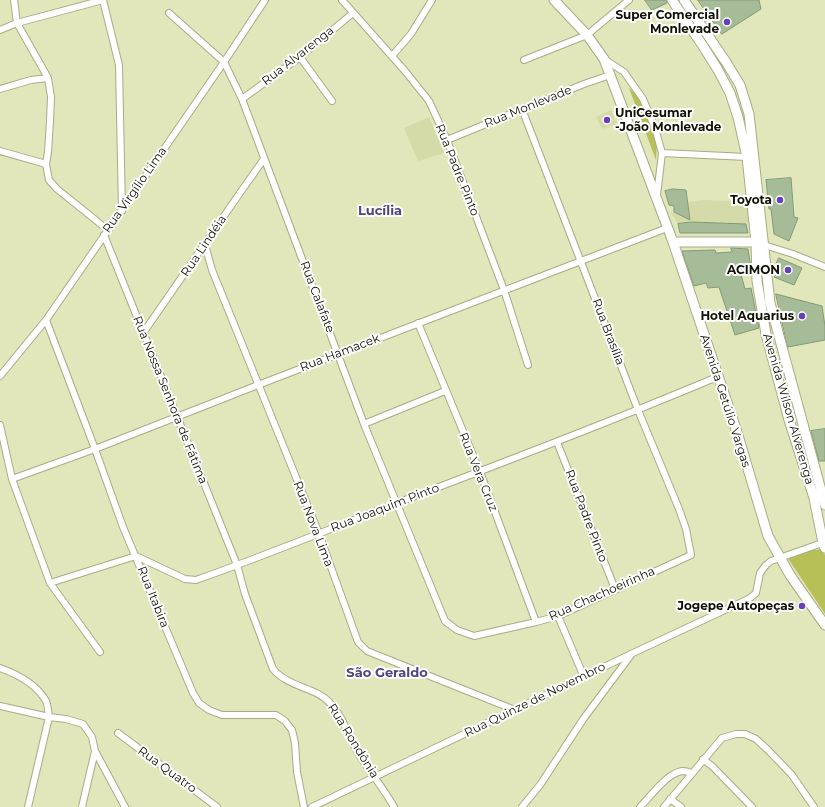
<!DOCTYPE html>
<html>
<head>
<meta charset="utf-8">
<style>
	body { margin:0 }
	canvas { display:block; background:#e1e6bb }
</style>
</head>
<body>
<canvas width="825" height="807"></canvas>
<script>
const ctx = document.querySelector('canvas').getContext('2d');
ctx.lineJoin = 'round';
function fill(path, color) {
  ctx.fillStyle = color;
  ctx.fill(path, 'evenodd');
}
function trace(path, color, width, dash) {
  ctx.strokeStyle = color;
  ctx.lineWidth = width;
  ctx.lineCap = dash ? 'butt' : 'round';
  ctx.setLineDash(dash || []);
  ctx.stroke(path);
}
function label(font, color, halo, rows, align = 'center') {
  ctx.font = font + ' Montserrat,sans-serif';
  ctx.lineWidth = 4;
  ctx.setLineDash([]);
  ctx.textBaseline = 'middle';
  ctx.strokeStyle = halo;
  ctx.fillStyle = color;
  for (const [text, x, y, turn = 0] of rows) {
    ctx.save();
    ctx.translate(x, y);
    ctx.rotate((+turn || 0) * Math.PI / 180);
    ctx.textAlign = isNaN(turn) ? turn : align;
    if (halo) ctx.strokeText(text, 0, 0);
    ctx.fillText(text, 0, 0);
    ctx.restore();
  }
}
fill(new Path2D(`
	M611,110L617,124L602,129L596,117Z
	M429,117L444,153L418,161L404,128Z
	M703,200L730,201L734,204H747L752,223L746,224L691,222L678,224L670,211L677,214L689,213L688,202Z`), '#d5daa9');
fill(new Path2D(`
	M629,88L639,97L657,142L656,160Z
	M821,549L825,555V614L787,557L808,551Z`), '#b7bf57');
const building = new Path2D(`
	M645,0H666L667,3L652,10Z
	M698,0H759L761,9L722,34Z
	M791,178L794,217L798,218L789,241L774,234L771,209H769L766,180Z
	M673,189L686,190L690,220L674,212V206L669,205L665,191Z
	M691,222L746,224L748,233H680L678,224Z
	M731,248L748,249L751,268L740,271L745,289L751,288L759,328L735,335L719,287L708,288L706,283L694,286L682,251L715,250L716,253L732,252Z
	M779,258L802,268L794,285L774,277L777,271L774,269Z
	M776,294L822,306L825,326V340L788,347Z
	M825,429V461H819L811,431Z`);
fill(building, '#a6bc98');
trace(building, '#849976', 1);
const street = new Path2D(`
	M14,0L17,23L48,78L51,97L50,121L48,152L46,164L49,180L57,189L108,230
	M103,0L119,65L122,211
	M342,0L405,71L429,101L447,140L504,290L528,365
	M169,13L224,62L242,99L364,424L445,621L457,630L474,636L536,622L558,616L691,555L686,529L679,509L638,410L522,109
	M0,30L17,23L103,0
	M392,56L411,34L432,0
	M300,57L332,101
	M604,59L624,72L643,99L655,128L662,153L657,195
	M524,60L587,35L629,0
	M0,89L31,80L48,78
	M242,99L300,57L353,13
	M447,140L584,84L610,75
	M0,151L46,164
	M662,153L747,157
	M104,235L237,565L245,594L273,669C289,688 316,687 330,703C343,716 348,735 357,751C368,770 383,787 394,807
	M205,245L212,270L319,534L358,642L367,651L515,710
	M764,245L793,254L825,267
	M46,320L95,449L123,527L193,693L199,703L209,710L222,715H276L285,721L292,730L295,743L297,772L304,807
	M418,323L480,472L536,622
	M143,333C184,275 223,216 264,159
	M0,376L46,320L224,62L265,0
	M364,424L445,391
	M0,425L12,479L50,583L100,652
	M557,442L615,589
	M12,479L95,449L258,385L667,228
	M50,583L136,556L185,579L196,580C264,556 330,529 397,503C504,462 611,422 717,377
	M558,616L584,677
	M0,668C17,674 37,685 46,701C48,705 48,712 49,717L28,807
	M0,706L49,717L66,719L83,724L92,737L95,751L125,807
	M118,733L217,807
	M703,759L713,767L752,807
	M670,799L681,807
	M82,807L95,751
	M312,807L631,654L742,602L750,598L756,593L760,573L766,565L771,561L825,542
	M522,807L540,785L584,718L631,655
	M640,807C650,797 667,773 682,771C684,771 689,772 691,773
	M664,807L722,738L736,734H745L756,739L768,750L792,775L814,807`);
const secondary = new Path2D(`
	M554,0L587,35L604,59L673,242L737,432L768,536L790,575L825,625
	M672,0L703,46L718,70L730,93L738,117L747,157L756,242L757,281L766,334L789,420L814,498L823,543L825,548
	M684,0L726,62L740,85L749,114L770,303L825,505
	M673,242H756V237`);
trace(street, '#a8ac84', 8);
trace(secondary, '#a8ac84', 11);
trace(street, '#fff', 6);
trace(secondary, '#fff', 9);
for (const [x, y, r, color] of [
	[727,22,4,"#6640b8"],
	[607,120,4,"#6640b8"],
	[780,200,4,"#6640b8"],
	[788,270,4,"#6640b8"],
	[802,316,4,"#6640b8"],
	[802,606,4,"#6640b8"]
]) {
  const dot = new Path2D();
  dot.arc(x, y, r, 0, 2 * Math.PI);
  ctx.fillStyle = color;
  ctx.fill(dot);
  trace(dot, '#fff', 1.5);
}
label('bold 12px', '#0f1103', '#fff', [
	["Super Comercial",719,15],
	["Monlevade",719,29],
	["UniCesumar",615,113,"left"],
	["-João Monlevade",615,127,"left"],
	["Toyota",772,200],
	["ACIMON",780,270],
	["Hotel Aquarius",794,316],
	["Jogepe Autopeças",794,606]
], 'right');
label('12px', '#0f1103', '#fff', [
	["Rua Alvarenga",298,56,-38],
	["Rua Monlevade",528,107,-22],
	["Rua Padre Pinto",457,170,68],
	["Rua Virgílio Lima",135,190,-55],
	["Rua Lindéia",204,246,-56],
	["Rua Calafate",317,297,69],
	["Rua Brasília",608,332,69],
	["Rua Hamacek",340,353,-21],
	["Rua Nossa Senhora de Fátima",170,400,68],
	["Avenida Getúlio Vargas",725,401,72],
	["Avenida Wilson Alverenga",788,409,74],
	["Rua Vera Cruz",478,472,68],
	["Rua Joaquim Pinto",385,508,-21],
	["Rua Padre Pinto",586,516,69],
	["Rua Nova Lima",313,524,69],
	["Rua Chachoeirinha",602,594,-24],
	["Rua Itabira",153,597,68],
	["Rua Quinze de Novembro",535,700,-26],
	["Rua Rondônia",353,741,58],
	["Rua Quatro",167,770,36]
]);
label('bold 13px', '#524381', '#fff', [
	["Lucília",380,211],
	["São Geraldo",387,673]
]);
</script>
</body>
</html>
